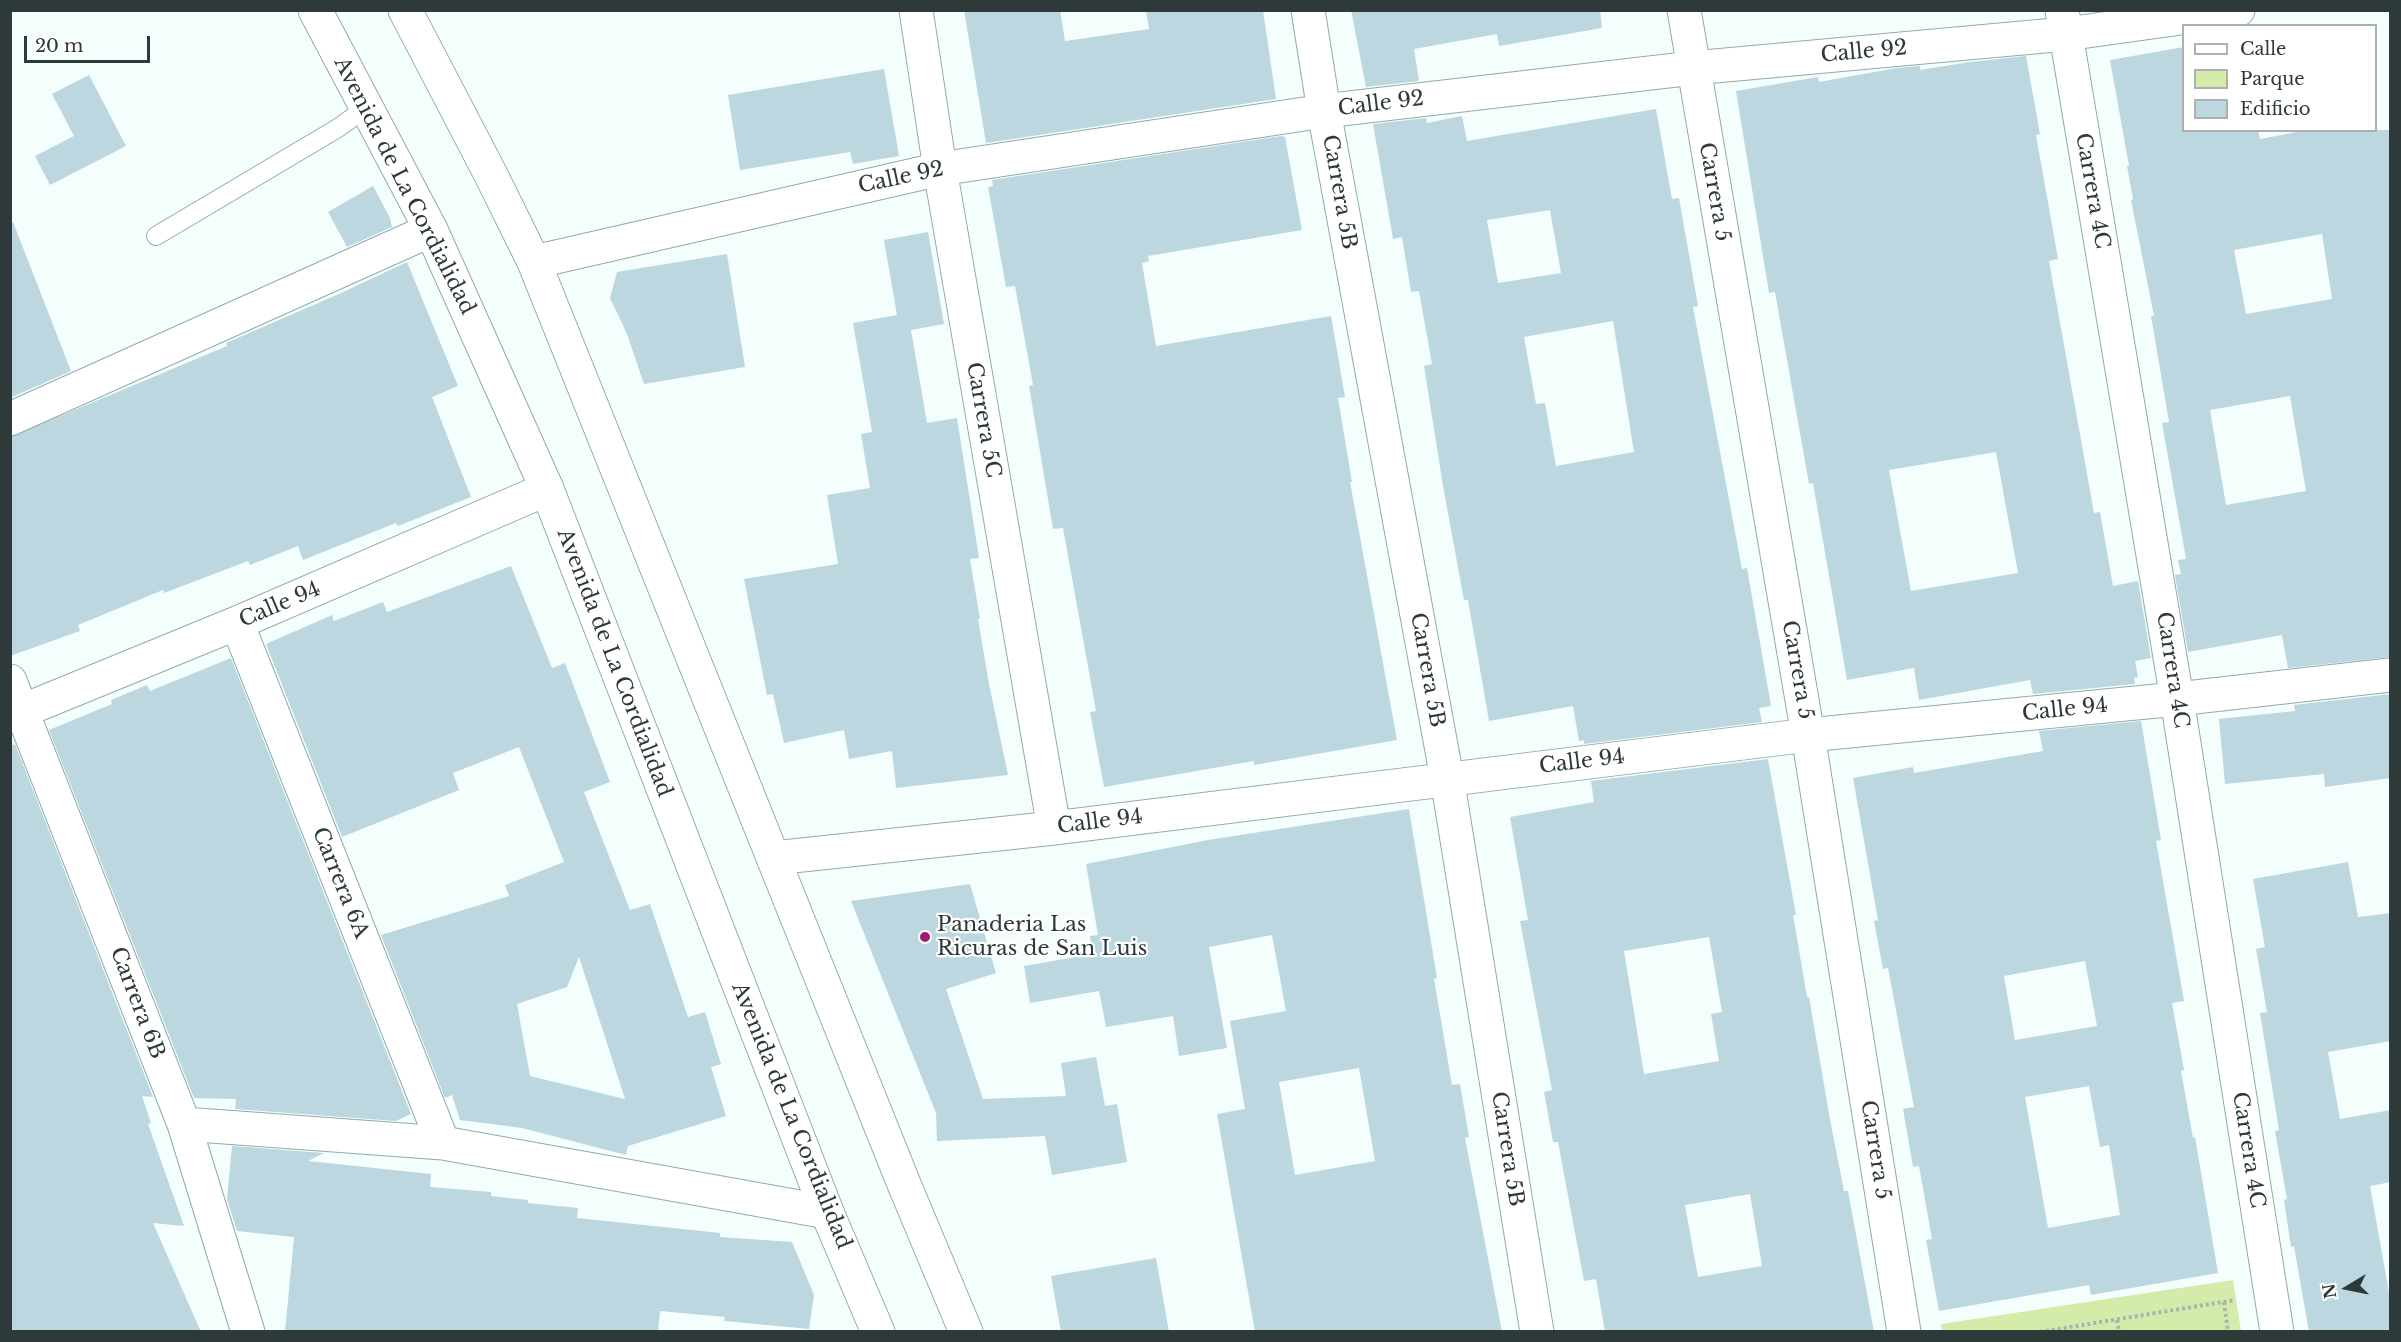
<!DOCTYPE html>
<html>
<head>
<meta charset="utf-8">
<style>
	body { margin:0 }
	#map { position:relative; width:2401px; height:1342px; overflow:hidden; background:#f3fefd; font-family:"Libre Baskerville",serif }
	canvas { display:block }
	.frame { position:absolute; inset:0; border:12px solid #2e3a39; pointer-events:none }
	.legend { position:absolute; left:2182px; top:24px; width:195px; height:108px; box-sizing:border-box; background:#fff; border:2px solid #abb0b0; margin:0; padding:8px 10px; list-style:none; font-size:18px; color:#2e3a39 }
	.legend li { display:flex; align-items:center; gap:12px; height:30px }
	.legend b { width:30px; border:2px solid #abb0b0 }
	.north { position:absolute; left:2317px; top:1258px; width:60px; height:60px; -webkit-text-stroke:4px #fff; paint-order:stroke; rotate:260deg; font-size:16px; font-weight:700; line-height:24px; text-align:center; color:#2e3a39 }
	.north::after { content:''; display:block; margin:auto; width:21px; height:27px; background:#2e3a39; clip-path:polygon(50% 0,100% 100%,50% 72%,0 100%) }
	.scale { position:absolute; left:24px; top:36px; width:126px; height:27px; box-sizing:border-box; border:3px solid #2e3a39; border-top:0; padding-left:8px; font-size:18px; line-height:21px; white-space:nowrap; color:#2e3a39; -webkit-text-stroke:4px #fff; paint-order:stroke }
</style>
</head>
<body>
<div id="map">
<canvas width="2401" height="1342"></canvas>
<div class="frame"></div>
<ul class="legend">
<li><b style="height:8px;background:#fff"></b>Calle</li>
<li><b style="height:16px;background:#d4eba9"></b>Parque</li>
<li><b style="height:16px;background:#bcd7e0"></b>Edificio</li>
</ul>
<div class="north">N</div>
<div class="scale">20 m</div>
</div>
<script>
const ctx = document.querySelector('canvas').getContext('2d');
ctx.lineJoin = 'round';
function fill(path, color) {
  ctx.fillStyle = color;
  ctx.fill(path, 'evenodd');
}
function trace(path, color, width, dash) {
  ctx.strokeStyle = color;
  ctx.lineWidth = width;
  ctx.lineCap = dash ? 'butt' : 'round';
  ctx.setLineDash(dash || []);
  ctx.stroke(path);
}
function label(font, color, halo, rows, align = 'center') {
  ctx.font = font + ' "Libre Baskerville",serif';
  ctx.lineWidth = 4.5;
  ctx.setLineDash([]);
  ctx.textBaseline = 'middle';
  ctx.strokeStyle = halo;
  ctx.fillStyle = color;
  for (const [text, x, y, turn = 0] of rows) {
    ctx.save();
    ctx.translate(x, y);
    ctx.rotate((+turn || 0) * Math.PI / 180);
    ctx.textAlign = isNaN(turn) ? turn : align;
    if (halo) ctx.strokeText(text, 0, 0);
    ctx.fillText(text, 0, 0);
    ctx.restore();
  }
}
fill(new Path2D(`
	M2233,1280L2241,1331H1942L1941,1324Z`), '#d4eba9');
fill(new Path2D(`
	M964,10H1060L1065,41L1149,29L1146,10H1263L1276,99L986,143Z
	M1351,10H1600L1602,28L1499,46L1497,34L1414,49L1419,81L1366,87Z
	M2184,47V130H2258L2260,139L2307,130H2391V657L2288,668L2282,635L2188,652L2175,575L2181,574L2178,560L2186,559L2162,423L2169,422L2151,316H2154L2131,200L2133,199L2127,166H2129L2110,60ZM2322,234L2332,299L2246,314L2234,250ZM2290,396L2306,491L2226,505L2210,410Z
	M2026,56L2040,134L2036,135L2058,259L2049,261L2094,513L2100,512L2113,586L2138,581L2151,658L2135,661L2138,677L2134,678L2135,684L2033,694L2030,680L1919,700L1914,668L1847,680L1813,483L1809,484L1775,292L1769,293L1736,91L1818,77L1819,82L1897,68L1920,66V70L1970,62ZM1996,452L2018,573L1911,591L1889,470Z
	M884,69L899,156L853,164L850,152L740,170L728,95Z
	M89,75L126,146L50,185L35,156L74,136L52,94Z
	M1656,109L1672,199L1679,198L1698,306L1693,307L1706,377L1742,569L1747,568L1771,706L1759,708L1762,722L1584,744V740L1579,741L1573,706L1489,721L1468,600H1464L1443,486L1424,366L1432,364L1419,291L1411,292L1402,237L1393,239L1373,124L1426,118L1427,123L1462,116L1467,141ZM1550,210L1561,273L1498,283L1487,220ZM1613,321L1634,452L1556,466L1545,403L1536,404L1524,337Z
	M1281,136L1285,137L1302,230L1148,256L1149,261L1142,263L1156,346L1331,316L1345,397L1338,398L1352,482H1350L1397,740L1254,765V761L1104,787L1090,712L1096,711L1063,528L1053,529L1029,386L1033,385L1015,286L1006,287L988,187L993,186L992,180Z
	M373,186L390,218L392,227L347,247L328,212Z
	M13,222L71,371L10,398V223Z
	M928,232L944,324L911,330L927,423L957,418L979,558L970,559L980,619H978L989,684L1008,775L896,788L892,751L849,759L844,730L784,743L773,694L767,695L744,579L838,564L827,495L870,488L861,434L872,432L853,323L897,315L884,240Z
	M727,254L745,367L644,384L627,334L610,298L617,272Z
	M407,262L458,386L432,397L471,497L398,526L396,523L303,560L298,546L250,565L248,561L164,593L163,590L78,625L80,631L10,656V437L227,346L226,343L341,293Z
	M511,566L552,668L565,663L610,782L584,792L630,910L650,904L688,1017L705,1012L721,1064L711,1067L726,1116L628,1146L626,1155L522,1128L460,1120L452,1095L445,1098L381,935L509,896L505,885L564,862L519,747L453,773L459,790L342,837L266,644L332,615L334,621L383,602L387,612ZM579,957L604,1034L625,1099L530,1076L517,1004L567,987Z
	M231,658L411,1114L396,1121L235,1109L236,1099L194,1098L49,730L112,704L111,700L147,685L150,691Z
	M2391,694V778L2325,787L2324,774L2225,784L2219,719L2295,711L2294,705Z
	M2141,721L2161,840L2156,841L2184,1001L2172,1003L2184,1070L2181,1071L2193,1138L2195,1137L2218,1273L2091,1295L2089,1285L1939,1311L1926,1240L1932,1239L1919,1166L1913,1167L1903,1109L1914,1107L1888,968L1883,969L1874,921L1878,920L1853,778L1913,767L1914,773L2043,751L2039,731ZM2085,961L2097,1026L2015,1040L2004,976ZM2089,1086L2100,1147L2109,1145L2120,1215L2048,1228L2025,1097Z
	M15,744L153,1097L142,1096L151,1123L148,1124L184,1226L153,1223L201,1332H10V746Z
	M1768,759L1796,915H1793L1807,997H1809L1831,1125L1844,1191H1848L1874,1332H1605L1596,1279L1584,1281L1558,1142H1553L1544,1092L1552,1090L1520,921L1528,920L1510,817L1594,802L1591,781ZM1709,937L1722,1012L1711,1014L1719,1061L1644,1074L1624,951ZM1750,1194L1762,1266L1698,1277L1685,1205Z
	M1409,809L1437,978L1434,979L1452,1085L1460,1084L1469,1137L1465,1138L1502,1332H1255L1217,1114L1245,1109L1230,1021L1286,1011L1272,935L1209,947L1227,1048L1179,1056L1173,1016L1106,1027L1099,991L1030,1003L1024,966L1093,954L1090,936L1098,935L1086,864L1208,840ZM1359,1068L1375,1161L1295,1175L1279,1082Z
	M2348,862L2358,917L2391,913V1041L2328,1052L2340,1119L2391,1110V1182L2370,1186L2391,1304V1332H2309L2294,1246L2291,1247L2284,1200L2287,1199L2275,1131L2279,1130L2260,1013L2267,1012L2256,949L2265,947L2253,879Z
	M970,884L996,973L946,989L983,1099L1066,1096L1061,1063L1096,1057L1105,1106L1117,1104L1127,1162L1052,1175L1045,1136L937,1141L936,1113L851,901Z
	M232,1146L324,1153L308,1161L431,1174L430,1187L491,1192V1196L528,1200V1203L578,1208L577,1218L720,1233V1237L792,1242L814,1295L809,1329L724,1321L725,1317L660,1311L658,1332H285L294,1237L237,1231L227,1199Z
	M1156,1258L1169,1332H1061L1051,1276Z`), '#bcd7e0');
const lane = new Path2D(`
	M156,236L338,128L367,107`);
const street = new Path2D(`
	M916,10L940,169L1054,828
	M1308,10L1324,111L1447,778L1537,1332
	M1684,10L1808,735L1904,1332
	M2062,10L2177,699L2277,1332
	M534,262L940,169L1324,111L1693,68L2066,34L2238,10
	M10,419L431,230
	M237,623L443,1143
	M10,681L184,1124L248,1332
	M10,716L237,623L547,489
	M774,858L1054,828L1808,735L2177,699L2390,675
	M184,1124L443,1143L827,1212`);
const secondary = new Path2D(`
	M315,10L431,230L547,489L827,1212L878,1332
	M405,10L491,175L534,262L904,1184L966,1332`);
trace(lane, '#90aca8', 20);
trace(street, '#90aca8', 35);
trace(secondary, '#90aca8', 35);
trace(new Path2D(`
	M2224,1302L2228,1332
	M2117,1320L2119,1332
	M2040,1332L2235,1300`), '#a8b4b3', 4, [3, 3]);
trace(lane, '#fff', 18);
trace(street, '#fff', 33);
trace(secondary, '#fff', 33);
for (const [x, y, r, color] of [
	[925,937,6,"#a01d6e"]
]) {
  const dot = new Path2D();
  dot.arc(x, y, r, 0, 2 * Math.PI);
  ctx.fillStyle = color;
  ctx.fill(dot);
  trace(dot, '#fff', 2);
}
label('21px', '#2e3a39', '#fff', [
	["Calle 92",1864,52,-5],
	["Calle 92",1381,104,-7],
	["Calle 92",901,178,-12],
	["Avenida de La Cordialidad",404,186,63],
	["Carrera 4C",2092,191,80],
	["Carrera 5B",1339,192,80],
	["Carrera 5",1714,192,80],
	["Carrera 5C",983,420,80],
	["Calle 94",280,605,-23],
	["Avenida de La Cordialidad",614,663,69],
	["Carrera 5B",1427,670,80],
	["Carrera 5",1797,670,80],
	["Carrera 4C",2172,670,81],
	["Calle 94",2065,710,-6],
	["Calle 94",1582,762,-7],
	["Calle 94",1100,822,-7],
	["Carrera 6A",340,883,68],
	["Carrera 6B",137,1003,69],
	["Avenida de La Cordialidad",791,1116,68],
	["Carrera 5B",1507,1149,81],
	["Carrera 5",1875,1150,81],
	["Carrera 4C",2248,1150,81]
]);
label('21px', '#2e3a39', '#fff', [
	["Panaderia Las",937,925],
	["Ricuras de San Luis",937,949]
], 'left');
</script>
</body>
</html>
